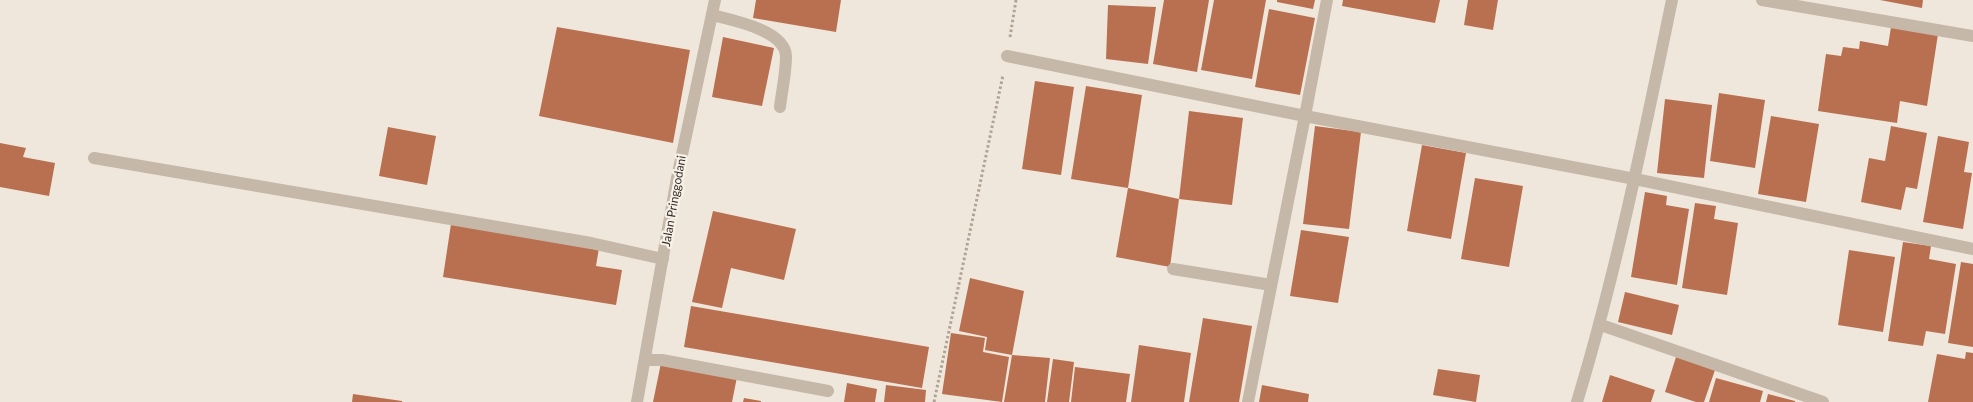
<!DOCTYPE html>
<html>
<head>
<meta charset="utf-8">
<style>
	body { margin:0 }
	canvas { display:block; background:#efe7dc }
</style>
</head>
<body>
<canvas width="1973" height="402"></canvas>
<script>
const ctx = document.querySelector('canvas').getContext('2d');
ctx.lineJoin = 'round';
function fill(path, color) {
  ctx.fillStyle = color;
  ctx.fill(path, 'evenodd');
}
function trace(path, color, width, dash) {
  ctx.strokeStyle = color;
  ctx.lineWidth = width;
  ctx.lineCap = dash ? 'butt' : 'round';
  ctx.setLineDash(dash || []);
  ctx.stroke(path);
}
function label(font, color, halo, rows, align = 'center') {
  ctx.font = font + ' Lato,sans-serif';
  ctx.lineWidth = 4.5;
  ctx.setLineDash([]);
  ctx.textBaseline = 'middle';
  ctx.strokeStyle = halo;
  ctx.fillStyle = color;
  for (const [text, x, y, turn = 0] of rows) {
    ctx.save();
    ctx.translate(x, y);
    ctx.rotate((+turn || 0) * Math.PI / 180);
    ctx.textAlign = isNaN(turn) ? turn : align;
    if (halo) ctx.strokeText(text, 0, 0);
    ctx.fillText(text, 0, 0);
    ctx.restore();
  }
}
fill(new Path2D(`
	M756,0H841L836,32L753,18Z
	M1164,0H1209L1197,72L1153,64Z
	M1214,0H1266L1252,79L1201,70Z
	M1277,0H1315L1313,9L1277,2Z
	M1343,0H1440L1435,23L1342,6Z
	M1468,0H1498L1493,30L1464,25Z
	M1880,0H1923L1922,8Z
	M1108,5L1156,7L1148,64L1106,59Z
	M1269,9L1315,18L1300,95L1255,87Z
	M557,27L690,50L673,143L539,116Z
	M1891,27L1938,34L1927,106L1900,101L1897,123L1818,111L1826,54L1841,56L1843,47L1859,49L1860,41L1888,46Z
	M723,37L774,48L762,106L712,97Z
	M1035,81L1074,87L1061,175L1022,169Z
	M1086,86L1142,95L1128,188L1179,199L1170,267L1116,257L1128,188L1071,179Z
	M1719,93L1765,100L1755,168L1710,161Z
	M1665,99L1712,105L1704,178L1657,173Z
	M1189,111L1243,118L1232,205L1179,199Z
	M1771,116L1819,124L1806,202L1758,194Z
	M1315,126L1361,132L1349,229L1303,224Z
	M1891,126L1927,133L1917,189L1906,187L1901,210L1861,202L1869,158L1885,161Z
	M388,127L436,136L427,185L379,176Z
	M1938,136L1969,142L1964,172L1972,173L1963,229L1923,222Z
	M0,143L26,148L23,157L55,163L49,196L0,187Z
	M1422,145L1466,153L1451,239L1407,231Z
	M1475,178L1523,186L1509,267L1461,259Z
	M1645,192L1667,196L1666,205L1689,209L1677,285L1631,277Z
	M1695,203L1716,206L1714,219L1738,223L1727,295L1682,288Z
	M713,211L796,229L784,280L731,268L722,308L692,302Z
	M451,224L599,248L596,266L622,270L616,305L443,277Z
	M1301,230L1349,237L1338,303L1290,296Z
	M1903,242L1931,246L1929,259L1956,264L1945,334L1926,331L1923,346L1888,341Z
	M1849,250L1895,257L1883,332L1838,325Z
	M1961,262L1973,264V347L1948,343Z
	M970,278L1024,291L1012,355L1050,358L1045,402H1004L1012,355L985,350L987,337L959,331Z
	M1625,292L1679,305L1672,335L1618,322Z
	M691,306L929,347L922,388L684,347Z
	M1203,318L1252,326L1239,402H1189Z
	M951,333L985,338L983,352L1009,357L1002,402L942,394Z
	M1139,345L1191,353L1184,402H1131Z
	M1966,352L1973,353V402H1928L1937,354L1965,359Z
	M1676,357L1715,370L1704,402H1696L1665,392Z
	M1053,359L1074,362L1069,402H1047Z
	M661,363L737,377L732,402H653Z
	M1075,367L1130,374L1126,402H1071Z
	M1438,369L1480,375L1476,402L1433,395Z
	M1610,375L1655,390L1651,402H1602Z
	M1716,378L1763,391L1760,402H1709Z
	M847,383L877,389L875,402H844Z
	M886,385L926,390L925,402H884Z
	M1262,385L1309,394L1308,402H1259Z
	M353,394L402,401V402H352Z
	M1768,394L1795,401V402H1766Z
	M744,398L761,401V402H743Z`), '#b97050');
trace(new Path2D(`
	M1010,37L1016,0
	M934,402L1003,75`), '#b1a293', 3, [2.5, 2.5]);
trace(new Path2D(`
	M712,15C732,20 785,30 786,56C786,73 782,90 780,107
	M1173,269L1271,285
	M645,360H662L828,391`), '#c6b8a9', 12);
trace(new Path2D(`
	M1762,0L1973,36
	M1007,56L1305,116L1327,0
	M94,158L591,243L663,259
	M1601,325L1823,402
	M637,402L677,178L715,0
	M1248,402L1305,116L1635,179L1973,249
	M1577,402C1617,270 1644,135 1672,0`), '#c6b8a9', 12);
label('12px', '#332c28', '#f7f1e7', [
	["Jalan Pringgodani",674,201,-80]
]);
</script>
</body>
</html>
